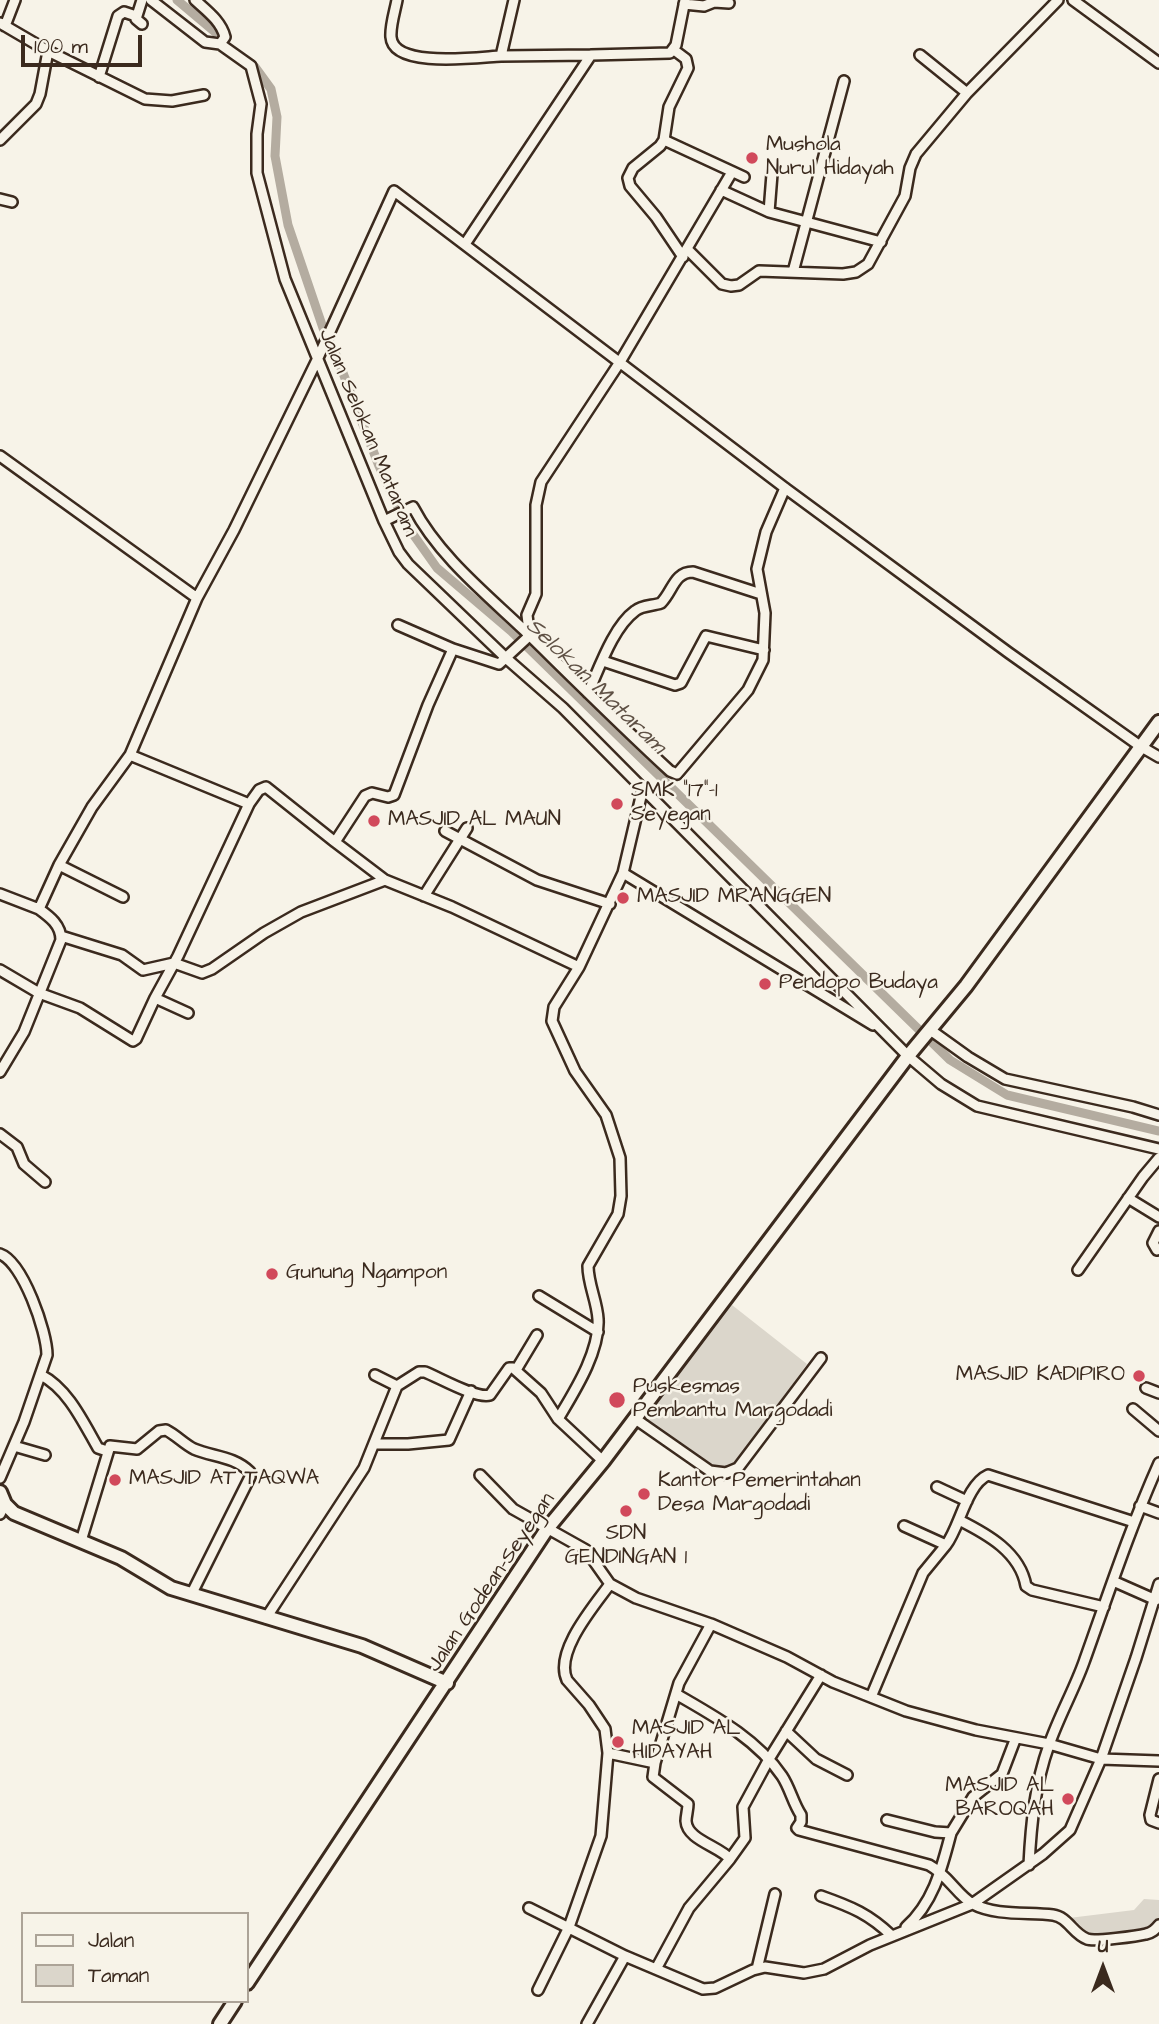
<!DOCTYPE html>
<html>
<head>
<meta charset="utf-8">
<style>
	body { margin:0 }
	#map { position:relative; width:1159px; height:2024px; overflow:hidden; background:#f7f3e8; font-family:"Architects Daughter",sans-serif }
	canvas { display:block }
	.legend { position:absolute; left:21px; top:1912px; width:228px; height:91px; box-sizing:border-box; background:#f7f3e8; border:2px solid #aca397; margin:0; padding:9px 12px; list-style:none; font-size:21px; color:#3b2a1e }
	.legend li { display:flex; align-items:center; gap:14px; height:35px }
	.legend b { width:35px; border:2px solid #aca397 }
	.north { position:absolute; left:1068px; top:1933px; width:70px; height:70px; -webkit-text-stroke:5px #f7f3e8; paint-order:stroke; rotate:0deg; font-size:19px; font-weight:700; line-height:28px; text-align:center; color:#3b2a1e }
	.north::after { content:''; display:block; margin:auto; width:24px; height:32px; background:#3b2a1e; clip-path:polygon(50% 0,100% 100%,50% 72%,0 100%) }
	.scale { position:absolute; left:21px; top:35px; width:121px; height:32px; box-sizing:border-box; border:4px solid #3b2a1e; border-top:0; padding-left:9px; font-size:21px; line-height:24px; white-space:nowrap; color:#3b2a1e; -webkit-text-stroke:5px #f7f3e8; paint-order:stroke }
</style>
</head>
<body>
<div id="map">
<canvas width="1159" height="2024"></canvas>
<ul class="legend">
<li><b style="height:9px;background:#f7f3e8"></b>Jalan</li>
<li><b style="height:19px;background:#dbd6cb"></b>Taman</li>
</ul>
<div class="north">U</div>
<div class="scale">100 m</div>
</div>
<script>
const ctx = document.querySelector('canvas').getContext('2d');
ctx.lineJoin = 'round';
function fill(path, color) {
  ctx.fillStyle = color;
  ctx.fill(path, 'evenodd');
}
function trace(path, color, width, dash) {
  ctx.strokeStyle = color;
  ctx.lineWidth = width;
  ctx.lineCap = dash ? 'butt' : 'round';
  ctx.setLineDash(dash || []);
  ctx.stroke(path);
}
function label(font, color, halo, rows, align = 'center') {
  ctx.font = font + ' "Architects Daughter",sans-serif';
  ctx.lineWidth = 5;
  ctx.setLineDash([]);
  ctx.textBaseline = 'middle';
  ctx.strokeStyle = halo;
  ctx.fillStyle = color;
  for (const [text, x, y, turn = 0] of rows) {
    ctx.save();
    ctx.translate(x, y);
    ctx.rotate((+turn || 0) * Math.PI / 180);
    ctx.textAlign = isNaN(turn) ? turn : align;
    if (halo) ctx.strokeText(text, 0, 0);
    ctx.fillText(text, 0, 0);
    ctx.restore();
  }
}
fill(new Path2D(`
	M732,1305L807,1364L724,1482L642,1424Z
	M1144,1899L1159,1900V1922L1149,1930L1103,1936H1089L1079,1930L1069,1918L1134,1910Z`), '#dbd6cb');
trace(new Path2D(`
	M177,0L215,32
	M255,67L271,89L277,117L275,156L288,225L323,328L336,355L379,466L405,523L437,568L511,631L950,1060L1007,1095L1159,1131`), '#b4aca0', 9);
const street = new Path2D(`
	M151,0L205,42L220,44L251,66L261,104L257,134V173L285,279L384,521L399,552L408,564L507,659L563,708L908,1056L941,1084L977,1106L1159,1149
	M195,0C207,11 221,21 225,37L220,44
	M397,0C395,11 390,26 391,37C393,69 479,57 501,56
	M1073,0L1159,63
	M684,4L704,6L714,2L729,3
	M0,23L48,51L145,99L172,101L204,95
	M142,24L136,19L142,0
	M5,26L15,0
	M674,50L686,59L688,68L669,107L664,140L660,146L633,168L628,178L630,186L656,217L683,257
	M591,55L670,53L676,45L685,0
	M920,55L967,93
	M99,77L118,16L124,12L136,16
	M0,140L36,104L40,94L48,51
	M664,140L744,177
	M772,174L769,212L881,242
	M721,190L769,212
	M0,199L12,202
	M465,244L591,55L501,56L514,0
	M688,250L722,284L731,286L739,285L759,271L843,274L856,272L868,264L905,196L910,168L916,154L967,93L1058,0
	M793,272L844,81
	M0,456L197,598
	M384,521L413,507C438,555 485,593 524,630C572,677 620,725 670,771L677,774L748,690L763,660L765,613L757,569L766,532L785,488
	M398,625L453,649
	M603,661L675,685L681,683L706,636L764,650
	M588,693C599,669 613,627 635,611C642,605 653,606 661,603C673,591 674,572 693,572L761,594
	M130,755L249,804L259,790L266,787L335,842
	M643,788L623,873L579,967L452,907L385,880L335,842L365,796L372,793L388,797L394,795L428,705L453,649L499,664L527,638L529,631L527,615L536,594V505L541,482L620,362L732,172
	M445,831L537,880L610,904
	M59,865L123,897
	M623,873L873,1025
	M0,894L39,909
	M424,896L467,828
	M61,936L122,955L143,970L174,963L202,973L212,969L264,933L301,912L385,880
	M0,970L39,993L80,1008L133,1041L136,1039L155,998
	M188,1013L155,998L178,956L249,804
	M929,1029L968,1057L1005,1079L1133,1107L1159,1115
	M0,1072L24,1032L61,940C61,925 50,917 39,909L59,865L92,807L130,755L197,598L234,530L317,360L394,191L785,488L1009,653L1140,746L1159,757
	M0,1134L17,1147L24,1164L45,1182
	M1128,1198L1159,1217
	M1157,1250L1153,1243L1159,1231
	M0,1254C23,1262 47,1332 47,1355L24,1422L0,1478
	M1078,1270L1143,1177L1159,1158
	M539,1296L598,1332
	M516,1370L537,1335
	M41,1375C68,1389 83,1422 98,1448L107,1451
	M375,1375L397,1386
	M1146,1388L1159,1393
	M1133,1409L1159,1431
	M634,1418L710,1471L726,1473L738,1468L821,1358
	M558,1419C574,1392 600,1352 598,1319C597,1301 588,1284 588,1266L618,1214L621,1196L620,1158L606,1115L575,1071L552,1021L554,1007L579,967
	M374,1444H408L449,1440L471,1391
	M14,1446L45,1455
	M480,1475L513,1509L586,1550L610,1584L636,1598L711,1624L787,1657L833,1682L906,1711L976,1730L1049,1744L1101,1759L1159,1761
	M937,1487L967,1501
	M1140,1506L1159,1513
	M0,1514L5,1504
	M959,1520C987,1534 1020,1552 1026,1586L1032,1590L1104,1607
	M904,1526L946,1545C960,1527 966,1485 988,1475L1134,1522
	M81,1541L110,1446L137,1449L159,1431L166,1430C176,1435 184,1444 194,1449C213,1457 234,1456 250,1472V1477L191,1595
	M1113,1581L1156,1600
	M266,1618L364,1468L397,1386L419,1372H425C440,1378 476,1399 490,1395L509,1368H513L541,1393L558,1419L603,1461
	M676,1694C714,1716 757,1739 782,1776C790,1788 793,1803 801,1815V1822L797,1828L799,1830L929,1865C948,1875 958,1896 973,1904C996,1916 1028,1912 1053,1915C1068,1917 1073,1934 1087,1939C1094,1942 1138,1936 1146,1934C1152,1933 1155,1930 1159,1925
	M871,1697L923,1573L946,1545
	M786,1731L816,1759L847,1775
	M608,1753L655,1763
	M1159,1779L1150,1815L1151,1820L1159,1823
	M887,1820L935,1832L951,1833L973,1797L1002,1774L1015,1740
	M730,1859L745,1838L743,1807L769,1759L821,1675
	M1029,1865C1031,1824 1035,1784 1049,1745C1059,1716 1074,1690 1084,1662C1108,1595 1130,1528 1159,1463
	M821,1896C852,1907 869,1914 892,1936
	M529,1908L625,1956L703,1989L715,1988L753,1970L765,1967L804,1973L824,1969L870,1945L972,1904L1043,1854L1070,1830L1101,1759L1136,1658L1159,1584
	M906,1927C934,1902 942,1867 951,1833
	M656,1969L689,1908L730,1859C719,1846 687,1840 686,1821C686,1816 688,1810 688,1804L653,1777L655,1763L679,1683L711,1624
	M757,1969L775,1894
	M538,1990L569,1927L601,1836L608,1753L605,1729L589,1705L567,1680C554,1652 594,1606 610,1584
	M587,2024L625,1956`);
const secondary = new Path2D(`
	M0,1492L5,1504L14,1513L121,1558L171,1588L362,1646L447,1683
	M247,1983L547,1529L603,1461L908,1056L966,986L1159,722
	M220,2024L235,2001`);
trace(street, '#3b2a1e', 14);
trace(secondary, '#3b2a1e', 18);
trace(street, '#f7f3e8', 9);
trace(secondary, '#f7f3e8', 12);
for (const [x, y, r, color] of [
	[752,158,7,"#d1495b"],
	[617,804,7,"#d1495b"],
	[374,821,7,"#d1495b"],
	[623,898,7,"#d1495b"],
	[765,984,7,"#d1495b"],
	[272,1274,7,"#d1495b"],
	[1139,1376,7,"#d1495b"],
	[617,1400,9,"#d1495b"],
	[115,1480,7,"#d1495b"],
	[644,1494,7,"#d1495b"],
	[626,1511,7,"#d1495b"],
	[618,1742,7,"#d1495b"],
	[1068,1799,7,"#d1495b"]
]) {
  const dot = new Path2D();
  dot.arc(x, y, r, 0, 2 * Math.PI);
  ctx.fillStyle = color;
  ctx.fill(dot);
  trace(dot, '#f7f3e8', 2.5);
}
label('21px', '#3b2a1e', '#f7f3e8', [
	["Mushola",766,146],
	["Nurul Hidayah",766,170],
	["SMK \"17\"-1",631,792],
	["Seyegan",631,816],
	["MASJID AL MAUN",388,821],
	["MASJID MRANGGEN",637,898],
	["Pendopo Budaya",779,984],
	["Gunung Ngampon",286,1274],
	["MASJID KADIPIRO",1125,1376,"right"],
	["Puskesmas",633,1388],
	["Pembantu Margodadi",633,1412],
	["MASJID AT TAQWA",129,1480],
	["Kantor Pemerintahan",658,1482],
	["Desa Margodadi",658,1506],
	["SDN",626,1535,"center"],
	["GENDINGAN 1",626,1559,"center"],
	["MASJID AL",632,1730],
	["HIDAYAH",632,1754],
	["MASJID AL",1054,1787,"right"],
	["BAROQAH",1054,1811,"right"]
], 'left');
label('21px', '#3b2a1e', '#f7f3e8', [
	["Jalan Selokan Mataram",367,433,67],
	["Jalan Godean-Seyegan",492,1583,-56]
]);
label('italic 23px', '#5f5145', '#f7f3e8', [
	["Selokan Mataram",595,687,44]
]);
</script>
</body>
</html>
